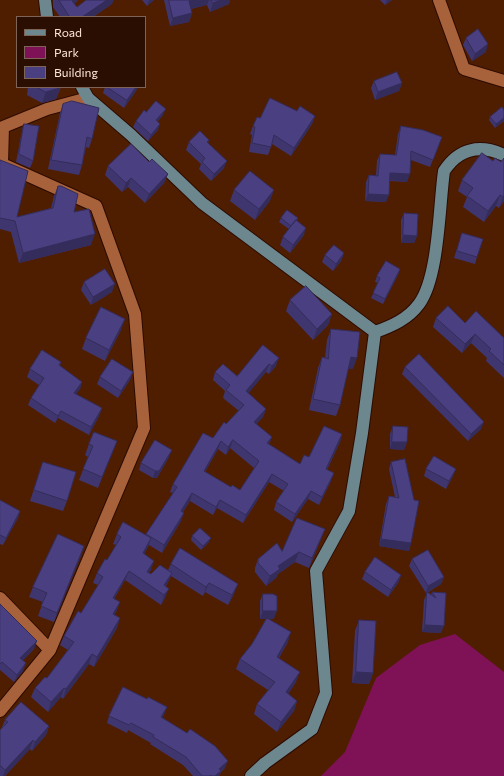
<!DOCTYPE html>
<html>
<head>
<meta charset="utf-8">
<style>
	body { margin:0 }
	#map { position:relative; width:504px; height:776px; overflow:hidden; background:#4f1e00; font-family:Commissioner,sans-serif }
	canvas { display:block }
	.legend { position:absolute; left:16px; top:16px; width:130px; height:72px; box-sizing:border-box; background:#2a0e01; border:1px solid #7e6457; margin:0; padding:5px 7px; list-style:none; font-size:12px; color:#fde5d9 }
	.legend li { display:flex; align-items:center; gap:8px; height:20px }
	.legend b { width:20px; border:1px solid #7e6457 }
</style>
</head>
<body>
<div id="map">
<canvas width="504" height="776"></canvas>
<ul class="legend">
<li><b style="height:5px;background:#6d878e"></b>Road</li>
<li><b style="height:11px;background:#7f1157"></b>Park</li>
<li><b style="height:11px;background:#4a3f81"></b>Building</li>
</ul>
</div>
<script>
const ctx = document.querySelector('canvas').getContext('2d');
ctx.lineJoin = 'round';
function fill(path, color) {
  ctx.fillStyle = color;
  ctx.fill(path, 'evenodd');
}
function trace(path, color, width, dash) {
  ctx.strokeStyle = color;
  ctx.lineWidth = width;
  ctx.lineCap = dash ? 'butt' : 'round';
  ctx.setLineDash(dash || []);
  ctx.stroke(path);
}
fill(new Path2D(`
	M455,634L504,672V776H321L345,752L376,678L420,645Z`), '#7f1157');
const minor = new Path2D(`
	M439,0L464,69L504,81
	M0,163L96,206L135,314L144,428L50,650L0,711
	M2,163L3,127L47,109L88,98
	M0,598L50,650`);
const major = new Path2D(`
	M45,0L47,17
	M82,87L88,98L131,135L202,203L375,332
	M375,332C392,326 408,319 419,304C439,277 439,206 444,171C459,148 480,144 504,155
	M251,776L265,763L312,729L326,693L316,571L349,511L362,433L375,332`);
trace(minor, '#2d0b00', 14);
trace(major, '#2d0b00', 14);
trace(minor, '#a8623b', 12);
trace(major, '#6d878e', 12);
fill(new Path2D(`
	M53,0H78L74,4L77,7L112,4L93,17H60L53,7Z
	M142,0H154L147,6Z
	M164,0H230L229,4L210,12L207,5L191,9L192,13L189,22L170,26Z
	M380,0H392L385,5Z
	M466,38L486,52L472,61L463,45Z
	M374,81L402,83L399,91L375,100L371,88Z
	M28,87H61L56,99L42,103L27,95Z
	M105,87H137L136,91L124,108L103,93Z
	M63,104L92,139L89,148L86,147L82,165L79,175L48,169L60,113Z
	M504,110V121L495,128L489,120L490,117Z
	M297,111L315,116L312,124L291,156L272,144L268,155L249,152L252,135L250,134L253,126L260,118Z
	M146,112L163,115L158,121V130L148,141L133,127L136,121Z
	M24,124L33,161L30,168L16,162L22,131Z
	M401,126L442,137L430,167L411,160L407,182L390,181L386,202L365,201L366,182L369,175H376L377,161L380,154L395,155L398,134Z
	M209,140L208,143L224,168L211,181L199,169L201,164L186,150L189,142Z
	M504,158V201L499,208L496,206L484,222L463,207L467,197L458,191L462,180L493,161L501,162Z
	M0,160L17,217L51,208L54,196L58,186L74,212L91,245L19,263L11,232L0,229Z
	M149,162L168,174L164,183L145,203L128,187L122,192L105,175L108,166Z
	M234,190L270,201L255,220L230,201Z
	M404,213L417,236L414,243H401V220Z
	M281,218H298L297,221L304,235L290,253L280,245L283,237L289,229L279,222Z
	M462,233L477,257L475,264L454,258Z
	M344,253L341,261L333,271L322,262L325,255Z
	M400,269L398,275L383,304L371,298L378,283L375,282L377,276Z
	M84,282L112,292L91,305L81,290Z
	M290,300L332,314L328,325L313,340L286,311Z
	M436,318L465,323L504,338V378L486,361L487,358L471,343L462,353L433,327Z
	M331,329L353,369L348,368L340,405L336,416L309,410L318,368L322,357L325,358L327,340Z
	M121,330L105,361L82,349L86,338Z
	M263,345L276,366L269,374L266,372L248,393L266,409L263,417L256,424L272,437L269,444L300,464L309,457L342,434L340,442L327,470L331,481L319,505L308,499L292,522L274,510L276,502L284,491L269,482L243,523L217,508L213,515L190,501L183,512L181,521L162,553L149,545L144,553L151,570L149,573L151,574L168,570L171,564L234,594L228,605L205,592L203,596L171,576L166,586L165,598L161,605L125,580L114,599L120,602L116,612L114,615L120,618L117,628L94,667L89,664L63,699L61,697L48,712L31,697L35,688L47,678L68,650L60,645L64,636L81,613L98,585L93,583L97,573L107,560L116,545L113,544L117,534L146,535L173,493L170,492L173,484L213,438L239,411L223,398L225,391L213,380L215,372L237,376ZM230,448L254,468L240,490L231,487L205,472L218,449L226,455Z
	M61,362L60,366L82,382L80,389L76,394L102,408L99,416L89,435L58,418L55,423L28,405L31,398L39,385L27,377L30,369Z
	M405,367L481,429L468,441L402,374Z
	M133,372L130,380L118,398L97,384L100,377Z
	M393,426L407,442L404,450L390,449V434Z
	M117,441L98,488L79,480L88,457L85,455L89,444Z
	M169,457L157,478H153L139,470L141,463Z
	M43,462L67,501L63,511L30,501Z
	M391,462L411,543L409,551L379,546L386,504L389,496L395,497L389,469Z
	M426,469L453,476L446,489L424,476Z
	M0,501L20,511L18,518L3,545L0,544Z
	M325,529L309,568L295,562L278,574L276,578L266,586L255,572V568L258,559L282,551Z
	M192,536L209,542L201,550L191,540Z
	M84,546L54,622L38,616L43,602L29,597L33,587Z
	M412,559L444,577L441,584L427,593L431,595L432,592L446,593L441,633L422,632L424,600L427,593H426L409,566Z
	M365,572L401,575L398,583L388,597L362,579Z
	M263,594L274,619H267L288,642L279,658L296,682L288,694L297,701L294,711L277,732L254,714L257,704L268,690L236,669L240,659L252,644L267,619H260V601Z
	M0,604L34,649L23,660V671L14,682L0,670Z
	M359,620L373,673L369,684L352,683L355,631Z
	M147,699L167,707L162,718L225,768L221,772L219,776H193L183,765L150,744L151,743L128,730L127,733L107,723L109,716Z
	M5,720L49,726L46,735L32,751L30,749L5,776H0V730L2,727Z`), '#40366f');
fill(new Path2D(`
	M73,0H78L68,11L72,1Z
	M107,0H114L112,4L93,17H82Z
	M149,0H154L147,6Z
	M196,0H209L207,5L186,10L189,1Z
	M221,0H230L229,4L210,12L213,3Z
	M387,0H392L385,5Z
	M192,13L189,22L170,26L173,18Z
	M488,44L486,52L472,61L475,54Z
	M402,83L399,91L375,100L378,92Z
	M136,87H137L136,91L124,108L127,100Z
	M60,88L56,99L42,103L46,92Z
	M166,109L163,115L153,126L156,120Z
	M315,116L312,124L291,156L294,148Z
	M504,118V121L495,128L496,124Z
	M160,124L158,130L148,141L151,135Z
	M227,161L224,168L211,181L214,174Z
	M390,173L410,174L407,182L387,180Z
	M168,174L164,183L145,203L149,194Z
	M131,178L128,187L122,192L126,183Z
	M274,190L270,201L255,220L259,209Z
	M368,194L389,195L386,202L365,201Z
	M500,195L496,206L484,222L488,211Z
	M504,195V201L499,208L503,197Z
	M306,228L304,235L290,253L293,245Z
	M95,234L91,245L19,263L23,253Z
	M403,235L417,236L414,243H401Z
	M344,253L341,261L333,271L336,264Z
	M400,269L398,275L383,304L385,299Z
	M115,284L112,292L91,305L93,297Z
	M332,314L328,325L313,340L317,329Z
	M125,319L121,330L105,361L109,350Z
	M475,334L471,343L462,353L465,344Z
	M351,357L357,358L353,369L347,368Z
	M279,358L276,366L269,374L272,366Z
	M269,364L266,372L244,399L246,391Z
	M133,372L130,380L118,398L121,391Z
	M82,382L80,389L71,401L74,393Z
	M102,408L99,416L89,435L91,427Z
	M266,409L263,417L251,430L254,422Z
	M61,411L58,418L55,423L58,416Z
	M484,422L481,429L468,441L471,434Z
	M342,434L340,442L323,477L326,469Z
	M272,437L269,444L267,443Z
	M233,440L230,448L226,455L228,447Z
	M117,441L113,452L98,488L102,477Z
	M221,441L218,449L201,479L204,471Z
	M392,442H407L404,450L390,449Z
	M172,450L169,457L157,478H153L155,471Z
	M456,469L453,476L446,489L449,481Z
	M334,473L331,481L319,505L322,497Z
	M272,474L269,482L243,523L246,515Z
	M311,491L308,499L292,522L295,514Z
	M192,493L190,501L178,519L181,511Z
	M220,500L217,508L213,515L216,507Z
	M20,511L18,518L3,545L6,538Z
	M184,513L181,521L162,553L164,545Z
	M325,529L321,539L309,568L312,558Z
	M151,538L148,547L140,562L143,553Z
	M211,538L209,542L201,550L203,546Z
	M381,539L411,543L409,551L379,546Z
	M84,546L81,556L54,622L57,613Z
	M299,552L295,562L278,574L276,578L266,586L270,576L278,566Z
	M154,561L151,570L144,581L147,572Z
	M129,571L125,580L109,607L113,598Z
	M172,573L168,582L160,594L164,585Z
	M401,575L398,583L388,597L391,590Z
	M444,577L441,584L426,593L428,586Z
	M209,583L205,592L203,596L206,587Z
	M238,584L234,594L228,605L232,595Z
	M169,589L165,598L161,605L164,595Z
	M120,602L116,612L109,623L113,614Z
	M263,611H277L274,619H260Z
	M120,618L117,628L94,667L97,657Z
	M425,625L444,626L441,633L422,632Z
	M291,632L288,642L273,667L277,657Z
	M37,641L34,649L18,666L20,658Z
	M92,654L89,664L63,699L66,689Z
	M26,663L23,671L14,682L17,675Z
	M300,672L296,682L283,702L286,692Z
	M356,672L373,673L369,684L352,683Z
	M64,688L61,697L48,712L51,702Z
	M297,701L294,711L277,732L281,722Z
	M167,707L164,715L158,725L161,717Z
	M49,726L46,735L32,751L35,742Z
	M33,740L30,749L5,776H3L5,770Z
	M228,761L225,768L221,772L219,776H215L219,769Z`), '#342c5a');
const building = new Path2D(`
	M59,0H73L72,1L77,7L86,0H107L82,17H70Z
	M169,0H196L189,1L192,13L173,18Z
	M211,0H221L213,3Z
	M478,29L488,44L475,54L466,38Z
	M397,72L402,83L378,92L374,81Z
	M36,87H61L60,88L46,92Z
	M107,87H136L127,100Z
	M270,98L297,111L300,106L315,116L294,148L274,135L271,147L252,143L255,127L253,126L257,117L260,118Z
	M72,101L99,108L92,139L87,137L82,165L51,160L63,104Z
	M156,101L166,109L156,120L160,124L151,135L136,121L144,110L146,112Z
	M502,107L504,110V118L496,124L490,117Z
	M24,124L39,126L33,161L19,154Z
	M401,126L423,130L442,137L433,160L411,151L410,174L390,173L389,195L368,194L369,175L378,176L380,154L396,155Z
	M200,131L209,140L207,142L227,161L214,174L202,162L205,158L189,142Z
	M131,144L149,162L152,159L168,174L149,194L131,178L126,183L108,166Z
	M482,153L493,161L495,158L501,162L504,158V195L503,197L500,195L488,211L467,196L473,188L462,180Z
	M0,160L28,171L17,217L53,208L58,186H61L78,194L74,212L89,209L95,234L23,253L15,221L0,218Z
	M250,171L274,190L259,209L234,190Z
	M287,210L298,218L291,226L281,218Z
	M404,213L418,214L417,236L403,235Z
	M296,220L306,228L293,245L283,237Z
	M462,233L483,239L477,257L457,251Z
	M334,245L344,253L336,264L325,255Z
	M386,261L400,269L385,299L373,293L380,278L377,276Z
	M105,269L115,284L93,297L84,282Z
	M306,286L332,314L317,329L290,300Z
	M448,306L465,323L476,311L504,338V365L489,351L491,349L475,334L465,344L436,318Z
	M101,307L125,319L109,350L86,338Z
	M331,329L360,332L357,358L351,357L340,405L313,399L322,357L328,359Z
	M263,345L279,358L272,366L269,364L246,391L266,409L254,422L272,437L267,443L300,464L304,455L309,457L324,426L342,434L326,469L334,473L322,497L311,491L295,514L276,502L288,484L272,474L246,515L220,500L216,507L192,493L181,511L184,513L164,545L146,534L177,487L173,484L203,433L213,438L224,422L226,424L244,405L226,390L230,385L215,372L223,364L237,376ZM233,440L259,461L240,490L232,485L231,487L204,471L221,441L228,447Z
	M42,350L61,362L59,365L82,382L74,393L102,408L91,427L61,411L58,416L31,398L44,378L30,369Z
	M419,354L484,422L471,434L405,367Z
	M112,359L133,372L121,391L100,377Z
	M393,426L408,427L407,442H392Z
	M94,432L117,441L102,477L83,469L93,446L89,444Z
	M155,440L172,450L159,471H155L141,463Z
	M434,456L456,469L449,481L426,469Z
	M405,459L414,500L419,501L411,543L381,539L389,496L399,498L391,462Z
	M43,462L76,472L67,501L34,490Z
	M0,500L20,511L6,538L0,535Z
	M297,518L325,529L312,558L299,552L278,566L280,569L270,576L258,563V559L277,543L282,551Z
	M123,522L151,538L143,553L154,561L147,572L151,574L160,565L172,573L164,585L169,589L164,595L129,571L113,598L120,602L113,614L120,618L97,657L92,654L66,689L64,688L51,702L35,688L45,677L47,678L74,642L64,636L78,611L81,613L103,577L97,573L105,559L107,560L121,537L117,534Z
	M200,528L211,538L203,546L192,536Z
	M58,534L84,546L57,613L41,606L47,593L33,587Z
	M180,548L238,584L232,595L209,583L206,587L171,564Z
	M428,550L444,577L428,586L412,559Z
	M375,557L401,575L391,590L365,572Z
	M427,592L436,598L432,592L446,593L444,626L425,625Z
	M263,594H273L277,596V611H263Z
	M0,604L37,641L20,658L26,663L17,675L2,662L0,664Z
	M267,618L291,632L277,657L300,672L286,692L297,701L281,722L257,704L275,682L240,659L252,644Z
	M359,620L376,621L373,673L356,672Z
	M123,687L147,699L148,697L167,707L161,717L187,733L190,729L215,746L228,761L219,769L221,771L215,776H212L211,775L210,776H202L186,757L153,737L154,735L131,723L129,725L109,716Z
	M21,702L49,726L35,742L33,740L5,770L1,766L0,767V730L8,722L5,720Z`);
fill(building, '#4a3f81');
trace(building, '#342c5a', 1);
</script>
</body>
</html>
